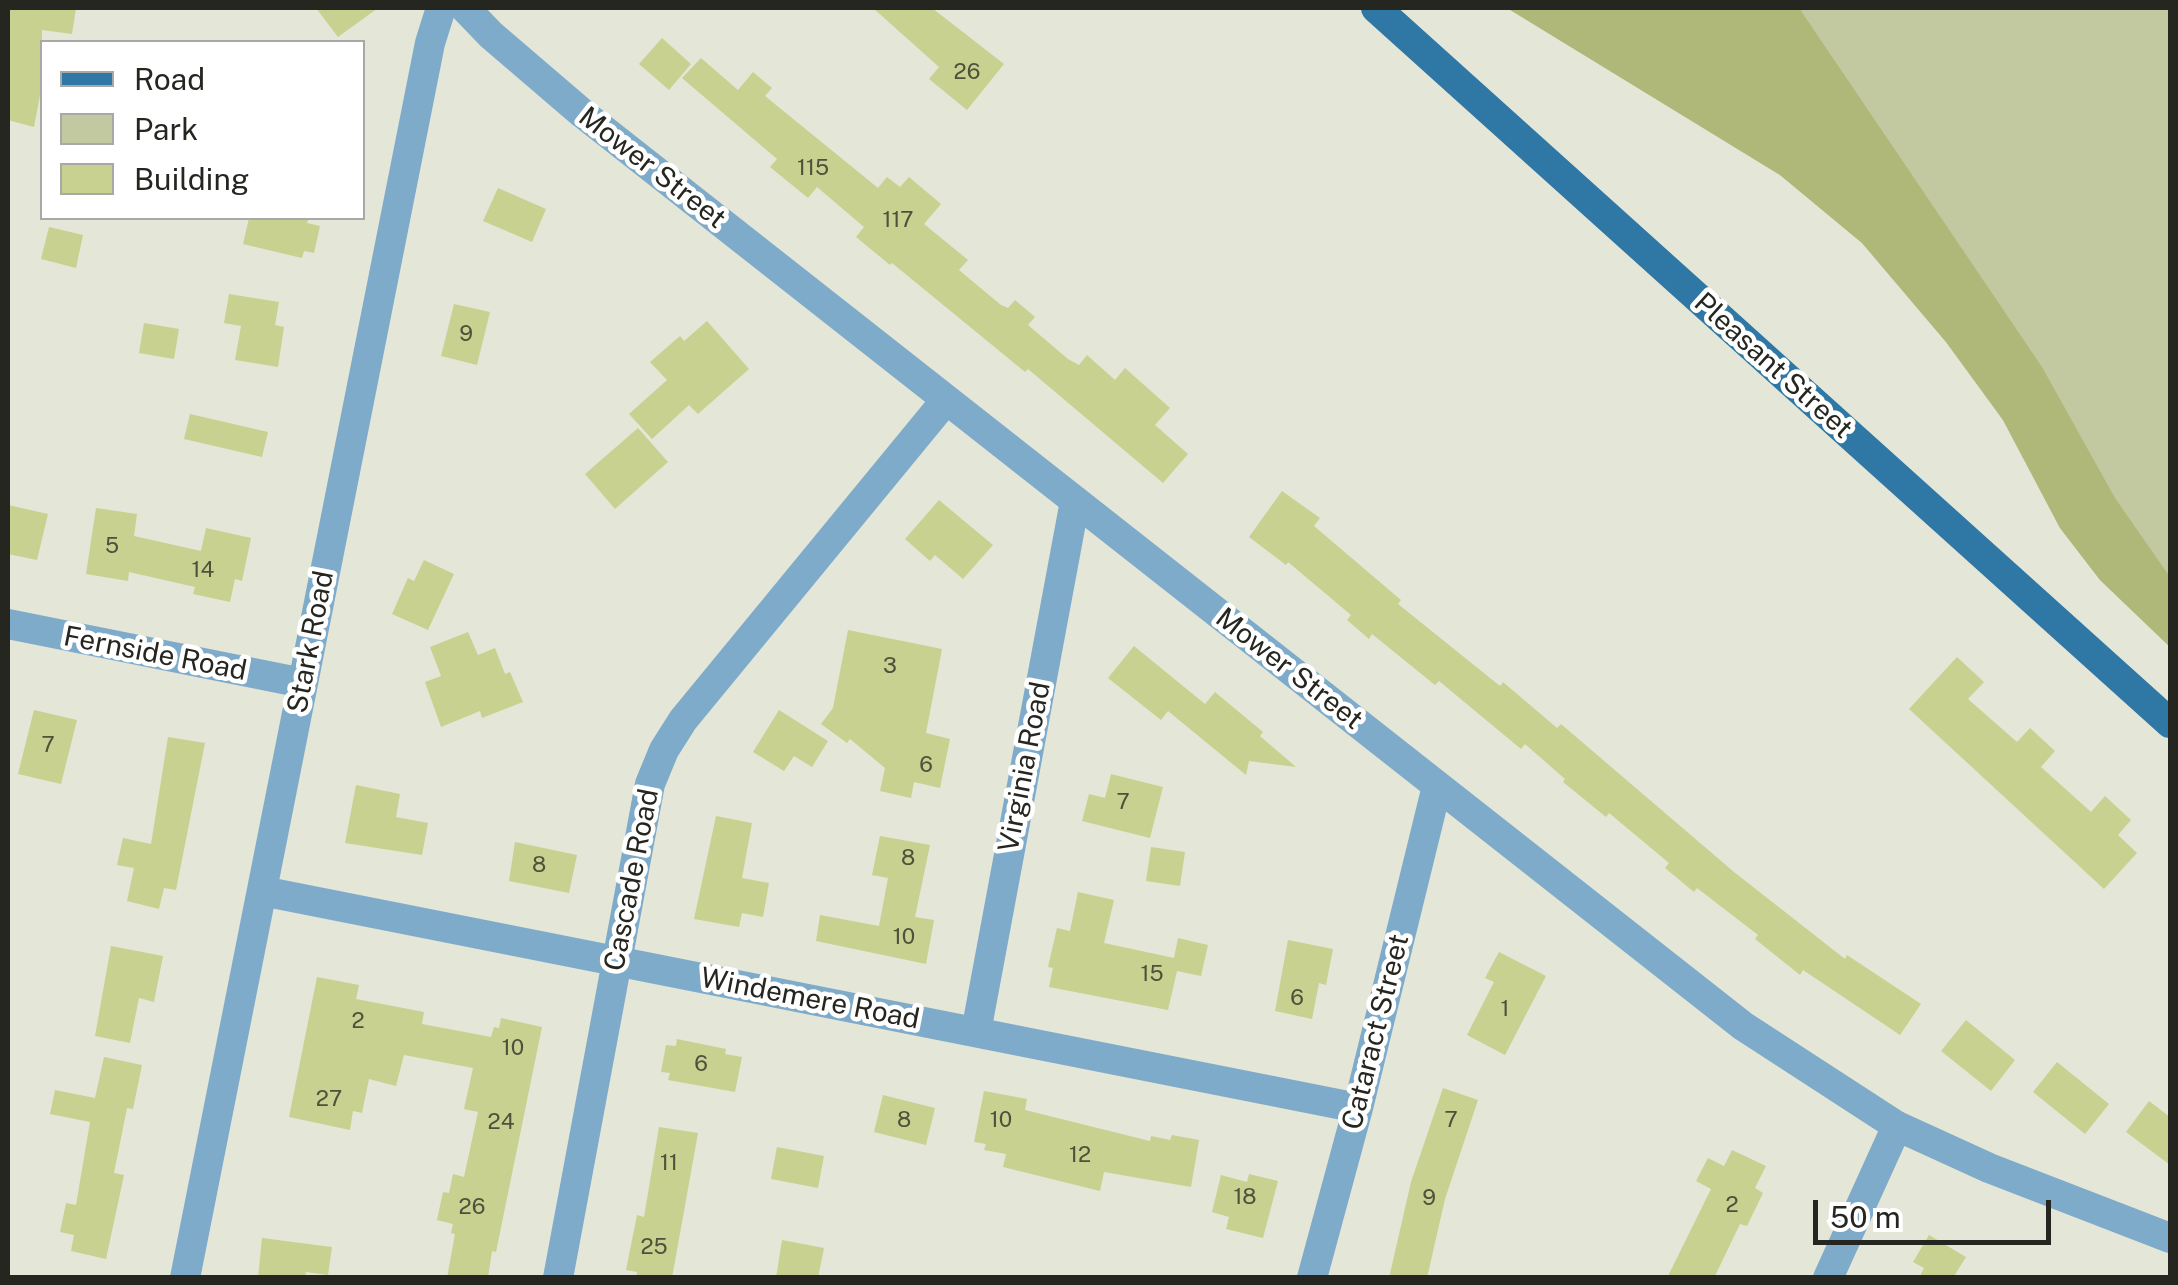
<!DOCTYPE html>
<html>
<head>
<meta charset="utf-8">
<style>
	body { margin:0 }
	#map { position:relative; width:2178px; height:1285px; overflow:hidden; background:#e4e6d7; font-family:"Public Sans",sans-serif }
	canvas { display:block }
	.frame { position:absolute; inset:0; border:10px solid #252620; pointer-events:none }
	.legend { position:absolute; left:40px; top:40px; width:325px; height:180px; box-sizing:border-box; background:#fff; border:2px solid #a8a8a6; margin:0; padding:12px 18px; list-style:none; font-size:30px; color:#252620 }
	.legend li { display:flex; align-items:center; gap:20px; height:50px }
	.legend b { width:50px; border:2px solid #a8a8a6 }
	.scale { position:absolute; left:1813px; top:1200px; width:238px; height:45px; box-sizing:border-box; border:5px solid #252620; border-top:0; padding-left:12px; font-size:30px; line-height:35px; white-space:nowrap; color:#252620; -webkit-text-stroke:8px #fff; paint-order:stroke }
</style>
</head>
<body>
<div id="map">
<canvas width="2178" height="1285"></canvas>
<div class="frame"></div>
<ul class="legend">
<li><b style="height:12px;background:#2f77a4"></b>Road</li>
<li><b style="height:28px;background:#c2c9a0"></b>Park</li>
<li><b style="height:28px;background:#c8d190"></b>Building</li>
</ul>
<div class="scale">50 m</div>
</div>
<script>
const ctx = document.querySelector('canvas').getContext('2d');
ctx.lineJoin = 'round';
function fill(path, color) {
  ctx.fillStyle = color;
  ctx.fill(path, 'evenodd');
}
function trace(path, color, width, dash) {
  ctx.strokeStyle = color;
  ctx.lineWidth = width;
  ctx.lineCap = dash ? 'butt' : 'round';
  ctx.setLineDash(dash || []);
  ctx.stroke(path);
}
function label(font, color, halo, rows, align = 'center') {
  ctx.font = font + ' "Public Sans",sans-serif';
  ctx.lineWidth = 9;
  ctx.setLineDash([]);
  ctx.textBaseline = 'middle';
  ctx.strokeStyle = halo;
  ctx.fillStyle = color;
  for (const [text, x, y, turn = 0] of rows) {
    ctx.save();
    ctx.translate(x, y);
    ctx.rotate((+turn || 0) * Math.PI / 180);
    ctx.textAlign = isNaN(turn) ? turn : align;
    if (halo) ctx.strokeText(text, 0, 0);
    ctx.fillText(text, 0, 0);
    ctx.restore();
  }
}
fill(new Path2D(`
	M1507,8H2170V647L2100,580L2060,528L2003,420L1946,342L1862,243L1780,175Z`), '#c2c9a0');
fill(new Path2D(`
	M1507,8H1799L2042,367L2115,498L2170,577V647L2100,580L2060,528L2003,420L1946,342L1862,243L1780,175Z`), '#afb878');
fill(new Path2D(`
	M8,8H76L72,34L42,30V85L34,127L8,120Z
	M316,8H378L338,37Z
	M873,8H932L1004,64L967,110L929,79L939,67Z
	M662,38L691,64L669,90L639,64Z
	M701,58L738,90L753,72L772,88L765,96L878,188L887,177L900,187L909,177L941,204L924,224L968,260L959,270L1001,305L1008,308L1015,300L1035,317L1028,325L1068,359L1079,365L1087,355L1115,380L1125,368L1170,408L1155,425L1188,454L1163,483L1028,369L1025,372L892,263L890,265L856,237L864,227L817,187L808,198L770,167L777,159L682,78Z
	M498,188L546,209L532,242L483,221Z
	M249,218H309L307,223L320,226L314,253L304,251L302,258L243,244Z
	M49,227L83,235L76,268L41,259Z
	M229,294L279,302L275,325L284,327L278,367L235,360L241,326L224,323Z
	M454,304L490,312L477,365L441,356Z
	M707,321L749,369L698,414L689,405L652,439L629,414L667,380L650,362L680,336L684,341Z
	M144,323L179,329L174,359L139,353Z
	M190,414L268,432L262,457L184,439Z
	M638,428L668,462L615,509L585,474Z
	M1282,491L1320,518L1314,526L1401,600L1398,604L1500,686L1503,682L1557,728L1561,724L1734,872L1845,959L1847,955L1921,1004L1900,1035L1803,970L1800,975L1755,939L1758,935L1697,888L1694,892L1665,868L1669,863L1609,813L1606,817L1563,782L1565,779L1525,744L1521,749L1439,681L1435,685L1372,634L1369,639L1347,620L1351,615L1288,562L1286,565L1249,537Z
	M939,500L993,545L963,579L935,555L930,561L905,539Z
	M8,505L48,514L37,560L8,554Z
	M96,508L137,514L134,536L201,551L206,528L251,538L242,581L235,579L230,602L193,594L195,587L129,572L128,581L86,574Z
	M424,560L454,574L428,630L392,614L408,578L414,581Z
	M848,630L942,649L926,733L950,739L940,788L914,782L911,798L880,791L885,768L850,739L847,743L821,724L833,708Z
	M468,632L478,655L495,648L505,674L510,672L523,702L482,718L480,711L441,727L425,682L441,676L430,647Z
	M1134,646L1205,704L1215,692L1263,732L1260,736L1296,767L1249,761L1246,775L1168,711L1161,720L1108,678Z
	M1957,657L1984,682L1968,699L2017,742L2030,728L2055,751L2041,767L2091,812L2105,796L2131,820L2118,835L2137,853L2104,889L1909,709Z
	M34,710L77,720L61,784L18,774Z
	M779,710L828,741L812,767L794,756L784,771L753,752Z
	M168,737L205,743L176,890L164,888L159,909L127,901L134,868L117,865L123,838L151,844Z
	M1111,774L1163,787L1150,838L1082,821L1089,794L1105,798Z
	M356,785L400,794L396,817L428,823L422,855L345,843Z
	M716,816L752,823L742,878L769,883L763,917L742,913L739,927L694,919Z
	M880,836L930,845L915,917L934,920L926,964L816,941L820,915L879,926L888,878L872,875Z
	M515,842L577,855L569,893L509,881Z
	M1151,847L1185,852L1180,886L1146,881Z
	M1078,892L1114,900L1104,943L1174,958L1178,938L1208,945L1201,976L1177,971L1168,1010L1049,987L1053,968L1048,967L1057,928L1070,931Z
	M1288,940L1333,949L1326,985L1319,983L1312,1019L1275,1011Z
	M111,946L163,956L154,1002L139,998L130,1043L95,1036Z
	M1499,952L1546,976L1505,1055L1467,1035L1494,982L1485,978Z
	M317,977L359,985L356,999L424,1012L422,1024L491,1037L494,1027L499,1028L501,1018L542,1027L496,1252L492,1251L488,1278H447L455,1234L451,1233L453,1224L437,1220L443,1192L449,1193L453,1174L464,1177L478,1112L464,1109L473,1068L404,1055L396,1086L369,1079L362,1113L353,1111L350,1130L289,1117Z
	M1966,1020L2015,1060L1991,1091L1941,1051Z
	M677,1039L726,1049L725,1054L742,1057L735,1092L668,1080L670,1073L661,1072L666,1045L676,1046Z
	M104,1057L142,1065L133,1109L127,1108L114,1173L124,1175L106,1259L71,1251L74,1235L60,1232L66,1203L76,1205L90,1122L50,1114L55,1090L95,1098Z
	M2057,1062L2109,1104L2085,1134L2033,1092Z
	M1443,1088L1478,1100L1445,1199L1427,1278H1389L1411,1182Z
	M984,1091L1027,1099L1025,1110L1150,1141L1151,1136L1170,1140L1172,1135L1199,1140L1191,1187L1104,1172L1100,1191L1003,1167L1006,1154L984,1150L986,1144L974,1142Z
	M883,1095L935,1108L926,1145L874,1132Z
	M2149,1101L2170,1117V1165L2126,1132Z
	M659,1127L698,1133L672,1278H636L637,1272L626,1270L637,1215L644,1217Z
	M777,1147L824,1156L818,1188L771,1179Z
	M1732,1150L1766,1166L1755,1188L1763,1193L1747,1226L1740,1224L1714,1278H1667L1711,1189L1696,1181L1708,1158L1724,1166Z
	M1249,1174L1278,1181L1263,1238L1226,1229L1229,1217L1212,1212L1221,1175L1247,1182Z
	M1929,1235L1966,1257L1953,1278H1919L1924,1268L1913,1262Z
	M262,1238L332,1247L328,1275L306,1272L305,1278H258Z
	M782,1240L824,1248L818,1278H776Z`), '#c8d190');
trace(new Path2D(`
	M8,624L303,683
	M262,891L1358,1108
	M976,1032L1075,501
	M185,1278L430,43L441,8
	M558,1278L650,784L664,750L683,720L946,400
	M1312,1278L1358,1108L1437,786
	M1828,1278L1897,1126`), '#7fabca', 30);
trace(new Path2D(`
	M465,8L491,35L582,113L1743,1026L1897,1126L1989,1168L2170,1238`), '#7fabca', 30);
trace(new Path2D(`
	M1376,8L2170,723`), '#2f77a4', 30);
label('22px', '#4e513c', null, [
	["26",967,72],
	["115",813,168],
	["117",898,220],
	["9",466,334],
	["5",112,546],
	["14",203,570],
	["3",890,666],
	["7",48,745],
	["6",926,765],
	["7",1123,802],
	["8",908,858],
	["8",539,865],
	["10",904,937],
	["15",1152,974],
	["6",1297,998],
	["1",1505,1009],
	["2",358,1021],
	["10",513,1048],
	["6",701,1064],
	["27",329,1099],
	["8",904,1120],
	["10",1001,1120],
	["7",1451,1120],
	["24",501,1122],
	["12",1080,1155],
	["11",669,1163],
	["18",1245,1197],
	["9",1429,1198],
	["2",1732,1205],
	["26",472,1207],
	["25",654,1247]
]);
label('28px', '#252620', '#fff', [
	["Mower Street",652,168,38],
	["Pleasant Street",1773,366,42],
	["Stark Road",311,642,-79],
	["Fernside Road",155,654,11],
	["Mower Street",1289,669,38],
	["Virginia Road",1025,767,-79],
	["Cascade Road",632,880,-79],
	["Windemere Road",810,999,11],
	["Cataract Street",1376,1032,-76]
]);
</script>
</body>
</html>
